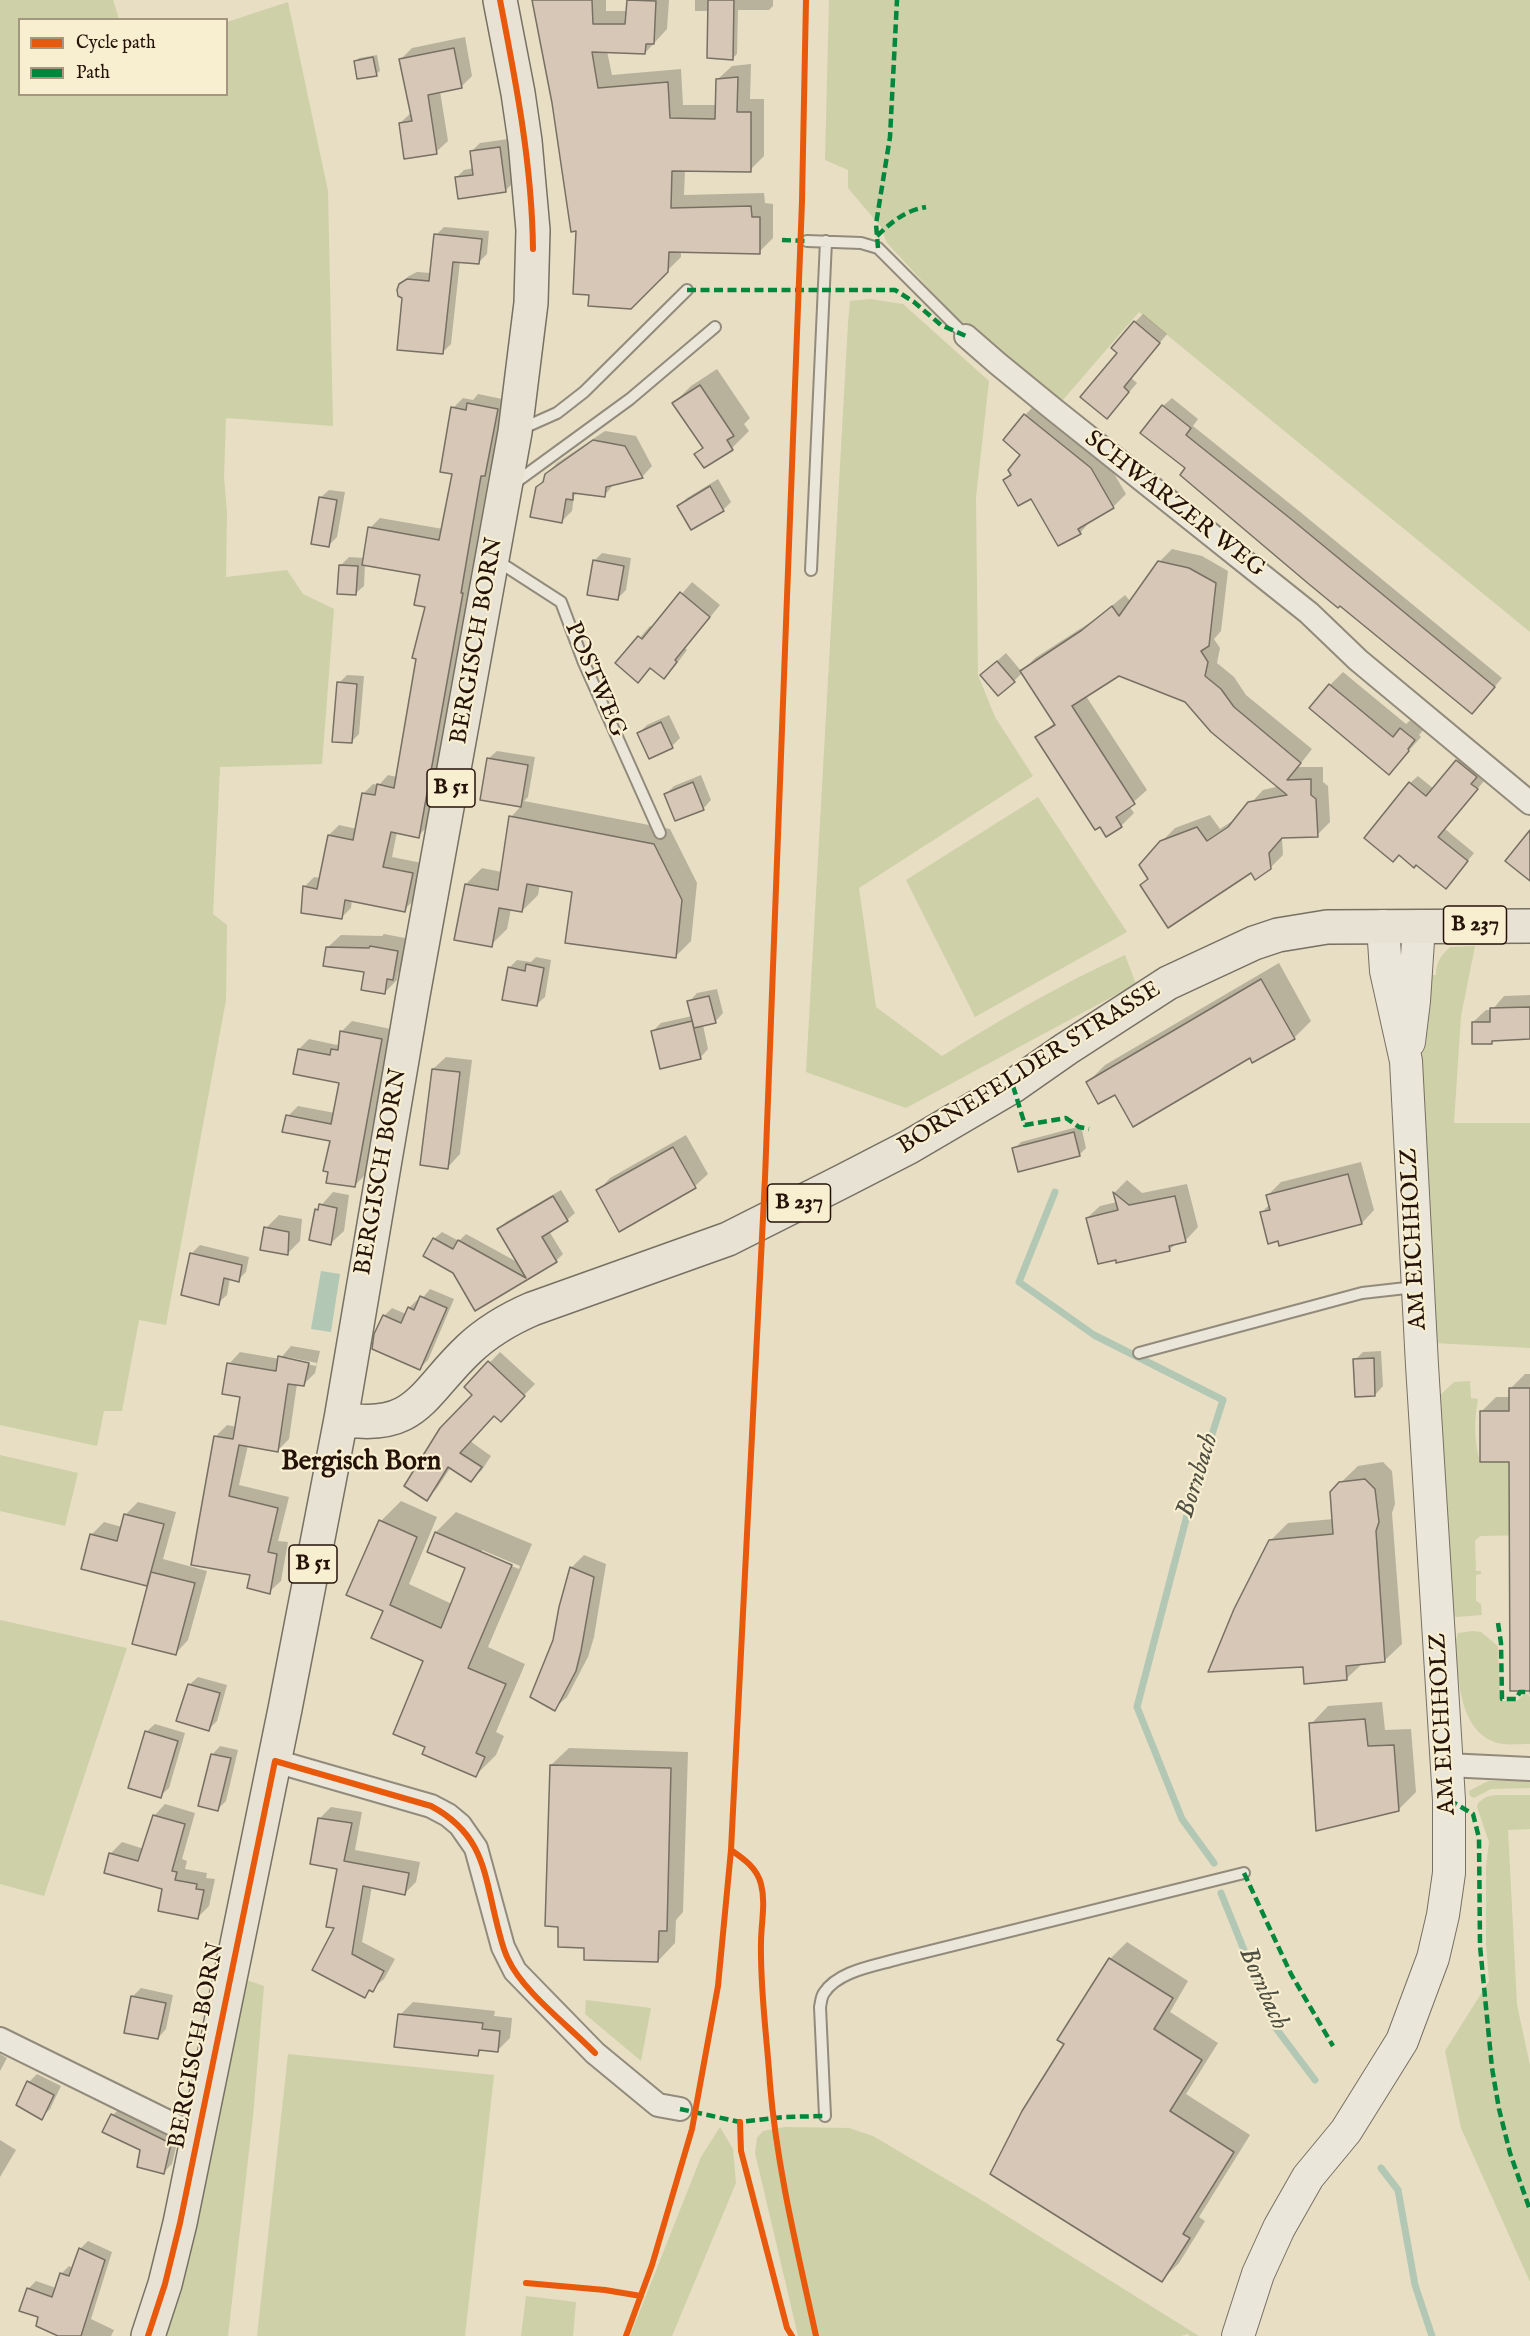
<!DOCTYPE html>
<html>
<head>
<meta charset="utf-8">
<style>
	body { margin:0 }
	#map { position:relative; width:1530px; height:2336px; overflow:hidden; background:#e7dec4; font-family:"IM FELL English",serif }
	canvas { display:block }
	.legend { position:absolute; left:18px; top:18px; width:210px; height:78px; box-sizing:border-box; background:#f8eed0; border:2px solid #a49681; margin:0; padding:8px 10px; list-style:none; font-size:18px; color:#25130a }
	.legend li { display:flex; align-items:center; gap:12px; height:30px }
	.legend b { width:30px; border:2px solid #a49681 }
</style>
</head>
<body>
<div id="map">
<canvas width="1530" height="2336"></canvas>
<ul class="legend">
<li><b style="height:8px;background:#e8590c"></b>Cycle path</li>
<li><b style="height:8px;background:#00873e"></b>Path</li>
</ul>
</div>
<script>
const ctx = document.querySelector('canvas').getContext('2d');
ctx.lineJoin = 'round';
function fill(path, color) {
  ctx.fillStyle = color;
  ctx.fill(path, 'evenodd');
}
function trace(path, color, width, dash) {
  ctx.strokeStyle = color;
  ctx.lineWidth = width;
  ctx.lineCap = dash ? 'butt' : 'round';
  ctx.setLineDash(dash || []);
  ctx.stroke(path);
}
function label(font, color, halo, rows, align = 'center') {
  ctx.font = font + ' "IM FELL English",serif';
  ctx.lineWidth = 4.5;
  ctx.setLineDash([]);
  ctx.textBaseline = 'middle';
  ctx.strokeStyle = halo;
  ctx.fillStyle = color;
  for (const [text, x, y, turn = 0] of rows) {
    ctx.save();
    ctx.translate(x, y);
    ctx.rotate((+turn || 0) * Math.PI / 180);
    ctx.textAlign = isNaN(turn) ? turn : align;
    if (halo) ctx.strokeText(text, 0, 0);
    ctx.fillText(text, 0, 0);
    ctx.restore();
  }
}
fill(new Path2D(`
	M0,0H113L119,19L20,20V94H226L227,22L288,2L328,191L333,426L226,418L224,477L227,513L226,577L287,570L303,594L334,609L322,764L220,767L213,914L227,925L226,1000L166,1325L139,1320L122,1411H104L97,1446L0,1425Z
	M829,0H1530V632L1139,312L1062,401L957,319L887,243L881,227L848,188V170L825,160Z
	M870,299L903,304L989,381L976,497L978,675L995,717L1033,776L859,888L876,1007L942,1056C1001,1019 1061,984 1125,955L1136,984L906,1108L806,1072L848,323L850,301Z
	M1038,797L1127,932L975,1017L906,880Z
	M1475,946L1461,1016L1454,1123H1530V1348L1433,1343L1420,1059L1426,975H1436C1436,961 1441,956 1450,947Z
	M1470,1381L1471,1398L1478,1399C1474,1421 1474,1440 1480,1462H1509V1523L1530,1535L1480,1536L1475,1541L1476,1571H1481V1574L1476,1575V1601L1481,1604L1482,1615L1456,1617L1451,1613L1436,1399L1454,1382Z
	M0,1455L78,1473L65,1526L0,1511Z
	M0,1620L127,1648L44,1896L0,1884Z
	M1473,1631L1481,1632L1498,1646L1500,1701H1517L1523,1695L1528,1694L1530,1697V1744C1521,1744 1511,1745 1502,1744C1457,1735 1459,1676 1455,1642L1458,1633Z
	M1530,1780V1788L1491,1789L1474,1798L1470,1796L1469,1791L1488,1781Z
	M1495,1795H1530V1829L1508,1830L1517,2005L1530,2065V2282L1461,2128L1445,2051L1489,1981L1486,1944V1866L1489,1842L1477,1807L1478,1803L1486,1797Z
	M244,1979L264,1986L253,2116L228,2336H153Z
	M586,2000L651,2008L641,2061L585,2014Z
	M288,2054L494,2075L465,2336H257Z
	M720,2127L733,2149L736,2183L672,2336H630L701,2157Z
	M785,2127L849,2128L873,2136L978,2198L1199,2336H1189L1188,2334L1181,2336H798L755,2153L757,2138L763,2131Z
	M526,2296L576,2302L573,2336H521Z`), '#ced0a7');
fill(new Path2D(`
	M321,1271L340,1274L331,1332L311,1329Z`), '#b2c8b4');
fill(new Path2D(`
	M534,0H606V11H628V0H669L667,29L645,53L607,51L612,75L681,69L683,105H717L718,79L732,66L751,64L750,99H764V156L750,170H685L684,195L764,193L765,203L773,204V238L759,252L681,251V257L631,307L591,294Z
	M695,0H773V6L769,10H738L737,54L733,58L710,11H695Z
	M465,37L472,76L461,87L440,91L448,141L436,152L400,123L412,112L401,59L412,48Z
	M377,55L380,71L376,74L356,61L359,58Z
	M508,139L514,182L506,190L456,178L464,170L474,168L472,151L480,143Z
	M444,227L489,231L487,254L478,263L460,261L451,344L443,352L403,297L400,284L409,276L417,272L431,273L436,235Z
	M1143,314L1167,334L1131,378L1137,383L1115,409L1119,352L1135,322Z
	M717,369L750,418L744,424L749,431L732,448L696,454L704,447L674,403L691,386Z
	M478,394L507,400L494,465L490,469L470,583L473,584L428,826L418,836L397,832L392,857L422,863L414,900L404,910L352,900L351,908L341,918L304,887L314,877L321,878L329,835L339,825L357,829L363,794L373,784L379,785L388,775L397,777L427,606L422,574L365,564L364,586L355,594L340,566L349,557L364,558L370,528L380,518L443,529L454,472L453,408L463,398L473,400Z
	M1172,398L1198,419L1193,426L1299,511L1502,678L1480,704L1340,604L1187,468L1163,406Z
	M1038,402L1103,455L1126,494L1113,507L1092,519L1080,533L1032,497L1004,480L1012,473L1022,454L1025,415Z
	M605,431L636,436L652,466L642,477L615,483L604,496L578,492L574,496L572,511L562,521L545,480L546,474L557,463Z
	M718,479L731,502L723,510L678,507L687,498Z
	M329,490L345,492L337,537L329,545L320,498Z
	M1172,549L1202,556L1228,571L1221,631L1214,639L1220,648L1217,663L1234,677L1246,695L1312,749L1298,767H1323V782L1328,786L1330,822L1317,835L1284,836L1282,839L1283,855L1270,868L1142,885L1149,877L1161,842L1175,828L1210,815L1220,829L1237,818L1263,790L1280,786L1185,701L1119,674L1086,696L1147,790L1129,806L1134,813L1121,826L1107,835L1037,738L1055,722L1023,672L1014,681L990,667L1006,653L1022,672L1035,658L1097,618L1125,595L1131,602L1159,562Z
	M602,553L631,558L626,590L617,599L594,561Z
	M692,582L720,605L685,648L687,650L675,666L664,677L651,667L638,681L618,663L650,626L653,628Z
	M1343,672L1406,724L1414,717L1426,727L1419,735L1421,737L1389,773L1330,685Z
	M347,675L364,676L359,734L351,742L339,683Z
	M669,715L680,738L672,746L639,733L647,725Z
	M497,751L535,757L528,797L524,801L670,829L697,883L691,941L675,957L574,891L540,884L538,895L522,911L511,909L507,929L491,945L466,884L482,868L502,872L511,817L522,805L482,798L488,759Z
	M1464,753L1483,769L1477,776L1484,781L1445,829L1474,853L1453,879L1410,783L1418,776L1434,789Z
	M701,775L711,800L703,809L666,794L674,786Z
	M384,934L410,939L406,966L398,973L397,980L384,993L366,971L328,947L341,935L382,936Z
	M536,957L551,960L545,997L536,1005L509,968L517,960L531,962Z
	M1279,963L1311,1021L1294,1038L1251,1056L1115,1093L1088,1082L1105,1065Z
	M717,989L723,1013L715,1022L703,1025L708,1049L700,1058L653,1031L661,1023L692,1016L689,1002L697,993Z
	M1530,995V1043V1037L1495,1039L1492,1042L1473,1022L1486,1010H1492L1504,996Z
	M352,1021L391,1029L365,1175L355,1185L331,1140L288,1116L298,1106L335,1113L340,1082L299,1049L309,1039L337,1045L341,1041L342,1031Z
	M446,1057L472,1060L460,1154L448,1167L433,1069Z
	M1081,1126L1086,1148L1080,1154L1019,1170L1014,1149L1021,1142Z
	M686,1135L708,1174L695,1186L620,1230L598,1191L610,1178Z
	M1361,1162L1374,1210L1362,1223L1262,1212L1270,1204L1268,1195L1281,1182Z
	M1127,1180L1142,1193L1187,1184L1198,1227L1186,1240L1177,1243L1169,1250L1087,1218L1100,1206L1117,1202L1114,1193Z
	M561,1190L575,1213L567,1220L549,1231L563,1254L556,1261L476,1309L434,1239L442,1232L459,1241L466,1234L519,1263L499,1229L506,1222Z
	M333,1192L349,1195L344,1231L331,1243L317,1210Z
	M279,1215L302,1219L300,1241L288,1253L266,1228Z
	M200,1245L249,1257L246,1272L238,1280L230,1278L227,1295L218,1303L191,1254Z
	M430,1289L454,1299L428,1360L420,1368L384,1316L392,1308L406,1314L409,1308L417,1300L420,1301Z
	M291,1346L320,1351L315,1373L303,1385L297,1384L289,1439L278,1450L248,1445L239,1485L289,1497L278,1541L288,1542L281,1581L269,1592L252,1574L193,1564L215,1437L227,1425L237,1427L242,1395L229,1364L240,1352L280,1359ZM287,1357L317,1363L316,1366L287,1360Z
	M1381,1351L1383,1386L1375,1395L1355,1360L1363,1352Z
	M500,1352L535,1384L501,1419L495,1414L470,1441L491,1456L482,1470L471,1480L451,1467L437,1488L427,1499L474,1394L466,1387Z
	M1525,1374H1530V1689L1511,1460L1481,1412L1496,1397H1510V1389Z
	M1383,1462L1392,1471L1395,1504L1392,1513L1402,1644L1384,1661L1363,1663L1346,1679L1304,1666L1270,1541L1288,1523L1334,1519L1331,1492L1358,1466Z
	M401,1501L437,1517L409,1584L452,1604L467,1568L429,1551L436,1532L456,1512L532,1544L488,1647L525,1664L496,1732L504,1736L496,1755L476,1775L427,1747L425,1660L385,1610L381,1521ZM482,1550L520,1566L519,1569L482,1554Z
	M138,1502L176,1512L163,1559L207,1571L188,1640L176,1653L150,1581L147,1585L91,1535L104,1522L122,1527L125,1515Z
	M584,1555L606,1564L594,1637L588,1657L567,1697L554,1709V1640L571,1568Z
	M198,1677L227,1685L217,1721L209,1729L189,1685Z
	M1382,1702L1385,1730L1411,1729L1416,1792L1399,1809L1311,1724L1328,1706Z
	M155,1724L185,1733L169,1788L160,1796L146,1732Z
	M220,1746L238,1750L226,1801L218,1809L212,1755Z
	M569,1748L688,1752L683,1912L676,1920L675,1943L658,1961L586,1946L551,1765Z
	M165,1804L195,1813L182,1859L187,1861L185,1869L207,1873L206,1878L215,1879L209,1906L197,1918L164,1888L110,1854L122,1842L144,1849L154,1816Z
	M331,1807L362,1812L355,1850L420,1862L416,1882L405,1893L372,1886L362,1942L395,1959L384,1979L364,1996L336,1927L338,1868L320,1818Z
	M1127,1942L1188,1981L1170,2012L1218,2043L1186,2094L1250,2135L1199,2217L1205,2221L1179,2263L1162,2280L1066,2044L1110,1959Z
	M141,1988L173,1995L166,2029L158,2038L133,1996Z
	M413,2002L495,2011L494,2016L512,2018L510,2038L497,2051L483,2049L477,2054L400,2015Z
	M0,2054L7,2058L0,2071Z
	M37,2074L61,2086L50,2109L41,2118L29,2082Z
	M121,2107L178,2139L172,2164L164,2172L113,2115Z
	M0,2140L16,2150L0,2177Z
	M88,2241L112,2252L91,2319L114,2330L111,2336H62L40,2316L28,2289L36,2281L56,2288L61,2274L69,2266L73,2268L80,2249Z`), '#0003');
trace(new Path2D(`
	M1055,1192L1019,1282L1094,1335L1223,1400L1191,1500L1137,1707L1182,1819L1214,1863
	M1221,1893L1275,2027L1315,2080
	M1381,2168L1398,2190L1415,2285L1432,2336`), '#b2c8b4', 7);
const building = new Path2D(`
	M532,0H592L593,24H625L627,0L656,1L654,44H646L645,54L592,52L598,88L668,82L670,118L715,119L716,79L738,77L737,112H751V172L672,171L671,208L751,206L752,217H760V254L669,252L668,272L631,309L588,306L589,295L573,294L576,231L571,232L552,103Z
	M708,0H734L733,60L707,58Z
	M454,48L462,88L428,95L437,154L404,159L399,123L412,121L399,59Z
	M373,57L377,76L357,79L354,61Z
	M500,147L506,192L458,199L455,177L473,175L470,151Z
	M434,234L482,239L479,264L453,262L443,354L397,350L402,298L398,296L397,290L399,284L407,279L429,281Z
	M1134,321L1160,343L1124,387L1129,392L1107,419L1080,397L1117,353L1111,348Z
	M700,385L734,436L727,440L733,450L704,468L694,454L703,448L672,403Z
	M467,403L498,409L485,476H481L461,593H463L419,838L391,832L383,867L413,873L405,912L345,900L342,919L301,913L303,886L317,889L328,835L353,840L362,793L375,795L377,784L394,788L416,659L412,658L425,607L414,605L420,575L362,565L368,527L439,540L452,474L440,472L451,407L466,410Z
	M1162,405L1191,428L1186,435L1291,519L1495,687L1472,714L1340,606L1338,608L1310,585L1180,475L1185,468L1140,433Z
	M1024,414L1091,468L1114,508L1078,529L1081,534L1058,546L1031,499L1018,506L1003,480L1011,475L1008,470L1020,455L1003,440Z
	M593,440L625,446L643,478L606,487L605,497L573,493V500L566,499L562,523L530,517L536,487L543,482L545,474Z
	M710,486L724,511L691,530L677,506Z
	M319,497L337,500L329,547L311,544Z
	M593,560L624,566L618,600L587,595Z
	M1158,561L1189,568L1216,583L1209,646L1201,651L1208,662L1205,676L1221,689L1234,707L1301,763L1287,780L1311,779V795L1316,799L1318,837L1282,838L1269,853L1271,869L1255,880L1251,873L1168,928L1140,885L1148,879L1139,865L1160,841L1197,827L1207,841L1228,827L1248,802L1287,795L1211,732L1185,702L1119,676L1072,706L1135,804L1116,817L1122,827L1106,837L1100,827L1095,830L1035,737L1055,725L1020,671L1082,630L1112,606L1119,616Z
	M339,565L358,566L356,595L337,594Z
	M680,592L710,617L675,660L677,662L664,679L650,668L638,683L615,663L638,636L642,639Z
	M997,661L1015,682L998,696L980,675Z
	M337,682L357,684L352,743L332,742Z
	M1329,684L1393,737L1400,728L1415,740L1408,749L1409,751L1389,775L1309,708Z
	M661,722L673,748L649,759L637,733Z
	M487,758L528,765L521,807L480,800Z
	M1456,760L1477,777L1471,784L1478,789L1438,837L1468,861L1446,889L1416,865L1414,868L1399,855L1393,862L1364,838L1409,782L1426,796Z
	M693,782L704,810L675,821L664,794Z
	M509,816L654,844L682,900L676,958L565,943L572,892L527,884L522,912L499,908L492,947L454,940L465,884L498,890Z
	M1530,830V881L1505,861Z
	M370,946L398,951L393,980L387,979L385,994L361,990L364,972L323,966L326,947L369,948Z
	M526,964L544,968L537,1006L502,1000L508,967L525,971Z
	M1261,979L1295,1039L1252,1063L1250,1058L1133,1127L1115,1095L1098,1104L1086,1082Z
	M709,996L716,1023L694,1028L687,1001Z
	M1530,1007V1039L1492,1041V1044H1472V1022H1490V1008Z
	M692,1021L701,1059L660,1069L651,1031Z
	M340,1031L382,1039L355,1187L326,1183L328,1172L323,1171L330,1141L282,1132L286,1115L331,1124L339,1083L293,1074L298,1049L330,1055L331,1049L338,1050Z
	M432,1069L460,1072L448,1169L420,1165Z
	M1074,1132L1080,1156L1018,1172L1012,1148Z
	M673,1147L696,1188L619,1232L596,1190Z
	M1348,1174L1362,1224L1279,1246L1278,1241L1268,1244L1260,1212L1270,1210L1266,1195Z
	M1113,1192L1129,1205L1175,1196L1186,1242L1169,1246L1170,1251L1116,1263V1260L1098,1264L1086,1218L1118,1210Z
	M553,1196L568,1221L542,1237L557,1262L475,1311L453,1273L423,1256L433,1238L453,1249L458,1240L526,1278L497,1229Z
	M319,1204L337,1208L331,1245L309,1240L315,1209L318,1210Z
	M264,1227L289,1232L288,1255L260,1250Z
	M190,1253L242,1265L239,1282L224,1278L219,1305L181,1295Z
	M420,1296L447,1308L420,1370L372,1349L374,1334L383,1315L401,1323L408,1307L414,1310Z
	M278,1356L309,1363L304,1386L288,1384L278,1452L239,1445L229,1496L278,1508L268,1552L277,1554L270,1594L247,1588L250,1575L191,1565L214,1436L233,1439L240,1397L222,1394L227,1363L276,1371Z
	M1374,1358L1375,1396L1355,1397L1353,1359Z
	M488,1361L525,1396L501,1422L494,1416L460,1453L482,1467L471,1482L448,1467L427,1501L404,1486L440,1428L472,1395L464,1387Z
	M1509,1388H1530V1691H1510L1509,1462H1480V1411H1509Z
	M1365,1479L1375,1489L1379,1522L1376,1531L1385,1662L1346,1666L1347,1680L1304,1684L1303,1667L1208,1672L1234,1609L1269,1540L1333,1534L1330,1492L1339,1482Z
	M124,1514L164,1524L147,1586L81,1569L90,1534L117,1541Z
	M379,1520L417,1537L390,1605L441,1628L465,1568L427,1552L435,1532L512,1565L468,1668L506,1684L476,1753L485,1757L476,1777L422,1754L425,1747L393,1734L423,1661L371,1638L383,1611L346,1595Z
	M570,1567L594,1577L581,1651L576,1671L555,1711L530,1697L553,1640L559,1607Z
	M151,1572L195,1583L176,1655L132,1644Z
	M188,1684L220,1693L209,1731L176,1721Z
	M1365,1719L1368,1746L1394,1745L1399,1811L1316,1831L1309,1723Z
	M145,1731L178,1741L161,1798L128,1788Z
	M211,1754L231,1758L218,1811L198,1806Z
	M550,1765L671,1768L667,1931H659L658,1962L584,1960V1948L558,1947V1927L545,1926Z
	M153,1815L185,1824L172,1871L177,1872L175,1880L197,1884L196,1889L204,1890L198,1919L158,1911L162,1889L104,1873L109,1853L138,1861Z
	M318,1818L352,1823L344,1861L409,1873L405,1895L363,1886L352,1954L384,1971L373,1992L369,1990L365,1998L312,1970L334,1928L326,1927L337,1869L310,1864Z
	M1109,1958L1173,1998L1154,2029L1202,2060L1170,2111L1234,2152L1183,2234L1190,2238L1162,2282L990,2174L1022,2111L1064,2044L1057,2040Z
	M131,1996L166,2003L158,2039L124,2033Z
	M398,2014L483,2023L482,2029L500,2031L498,2052L479,2050L478,2056L394,2047Z
	M27,2081L54,2095L42,2120L16,2105Z
	M111,2114L168,2142L170,2148L164,2174L137,2167L140,2150L102,2132Z
	M79,2248L105,2260L81,2336H58L36,2326L38,2317L19,2311L27,2288L52,2297L60,2273L69,2276Z`);
fill(building, '#d7c7b7');
trace(building, '#777063', 1.5);
const service = new Path2D(`
	M807,241L861,243L878,248L966,336
	M521,429L557,413L584,392L687,290
	M512,485L630,399L715,327
	M496,560L561,602L584,663L660,833
	M811,570L826,241
	M1139,1353L1362,1293L1415,1287
	M825,2116L820,2007C821,2003 821,1997 824,1993C838,1971 874,1966 898,1959L1244,1873`);
const minor = new Path2D(`
	M966,336L997,363L1052,408L1309,613L1358,660L1530,803
	M275,1761L431,1806L448,1815L460,1825L476,1848L503,1947L515,1971L595,2053L658,2105L680,2109
	M1447,1765L1530,1769
	M0,2039L199,2137`);
const secondary = new Path2D(`
	M1409,1042L1414,1001L1419,926
	M1238,2336L1258,2274L1279,2228L1308,2177L1346,2131L1402,2041L1433,1958L1443,1915L1449,1873V1800L1422,1365L1406,1061L1386,971L1383,926`);
const primary = new Path2D(`
	M341,1419C417,1432 422,1393 469,1349C488,1331 509,1319 532,1309L728,1239L843,1181L909,1147L1013,1086L1066,1049L1168,983L1254,943L1278,935L1327,927L1530,926
	M148,2336L165,2284L180,2223L285,1709L341,1419L413,995L515,432L531,303L533,230L525,141L518,93L500,0`);
trace(service, '#928b7c', 14);
trace(minor, '#928b7c', 26);
trace(secondary, '#777063', 34);
trace(primary, '#777063', 36);
trace(service, '#eae6d9', 10);
trace(minor, '#eae6d9', 22);
trace(secondary, '#eae6d9', 32);
trace(primary, '#e7e2d3', 33);
trace(new Path2D(`
	M877,236C893,221 904,211 926,207
	M782,240L806,241
	M878,248L876,224L890,137L897,0
	M687,290H895L914,302L941,325L966,336
	M1013,1086L1025,1125L1066,1118L1079,1127L1089,1129
	M1498,1623L1501,1643L1502,1699H1516L1520,1692H1530
	M1449,1800L1473,1814L1479,1838L1480,1946L1492,2068L1499,2109L1510,2153L1530,2210
	M1244,1873L1291,1974L1333,2046
	M680,2109L740,2122L784,2117L825,2116`), '#00873e', 4.5, [9, 4.5]);
trace(new Path2D(`
	M500,0C516,83 532,164 533,249
	M731,1850C744,1859 757,1868 761,1884C766,1903 761,1923 761,1943C760,1990 767,2038 770,2084C777,2169 798,2253 816,2336
	M740,2122L741,2151L787,2328L792,2336
	M526,2283L605,2290L641,2296
	M148,2336L165,2284L180,2223L275,1761L431,1806C485,1835 484,1874 498,1928C501,1939 503,1949 508,1959C523,1992 569,2026 595,2053
	M626,2336L652,2265L692,2129L718,1986L731,1850L765,1178L802,201L806,0`), '#e8590c', 6);
for (const [x, y, w] of [
	[451,788,48],
	[1475,925,63],
	[799,1203,63],
	[313,1564,48]
]) {
  const box = new Path2D();
  box.roundRect(x - w / 2, y - 19, w, 38, 4.5);
  ctx.fillStyle = '#f8eed0';
  ctx.fill(box);
  trace(box, '#25130a', 1.5);
}
label('bold 22px', '#25130a', null, [
	["B 51",451,788],
	["B 237",1475,925],
	["B 237",799,1203],
	["B 51",313,1564]
]);
label('24px', '#25130a', '#f8eed0', [
	["SCHWARZER WEG",1174,505,38],
	["BERGISCH BORN",478,641,-80],
	["POSTWEG",594,680,67],
	["BORNEFELDER STRASSE",1030,1069,-32],
	["BERGISCH BORN",382,1172,-80],
	["AM EICHHOLZ",1415,1239,-93],
	["AM EICHHOLZ",1444,1724,-93],
	["BERGISCH BORN",198,2046,-79]
]);
label('italic 26px', '#4f4f43', '#f8eed0', [
	["Bornbach",1199,1476,-73],
	["Bornbach",1262,1989,66]
]);
label('bold 27px', '#25130a', '#f8eed0', [
	["Bergisch Born",361,1463]
]);
</script>
</body>
</html>
